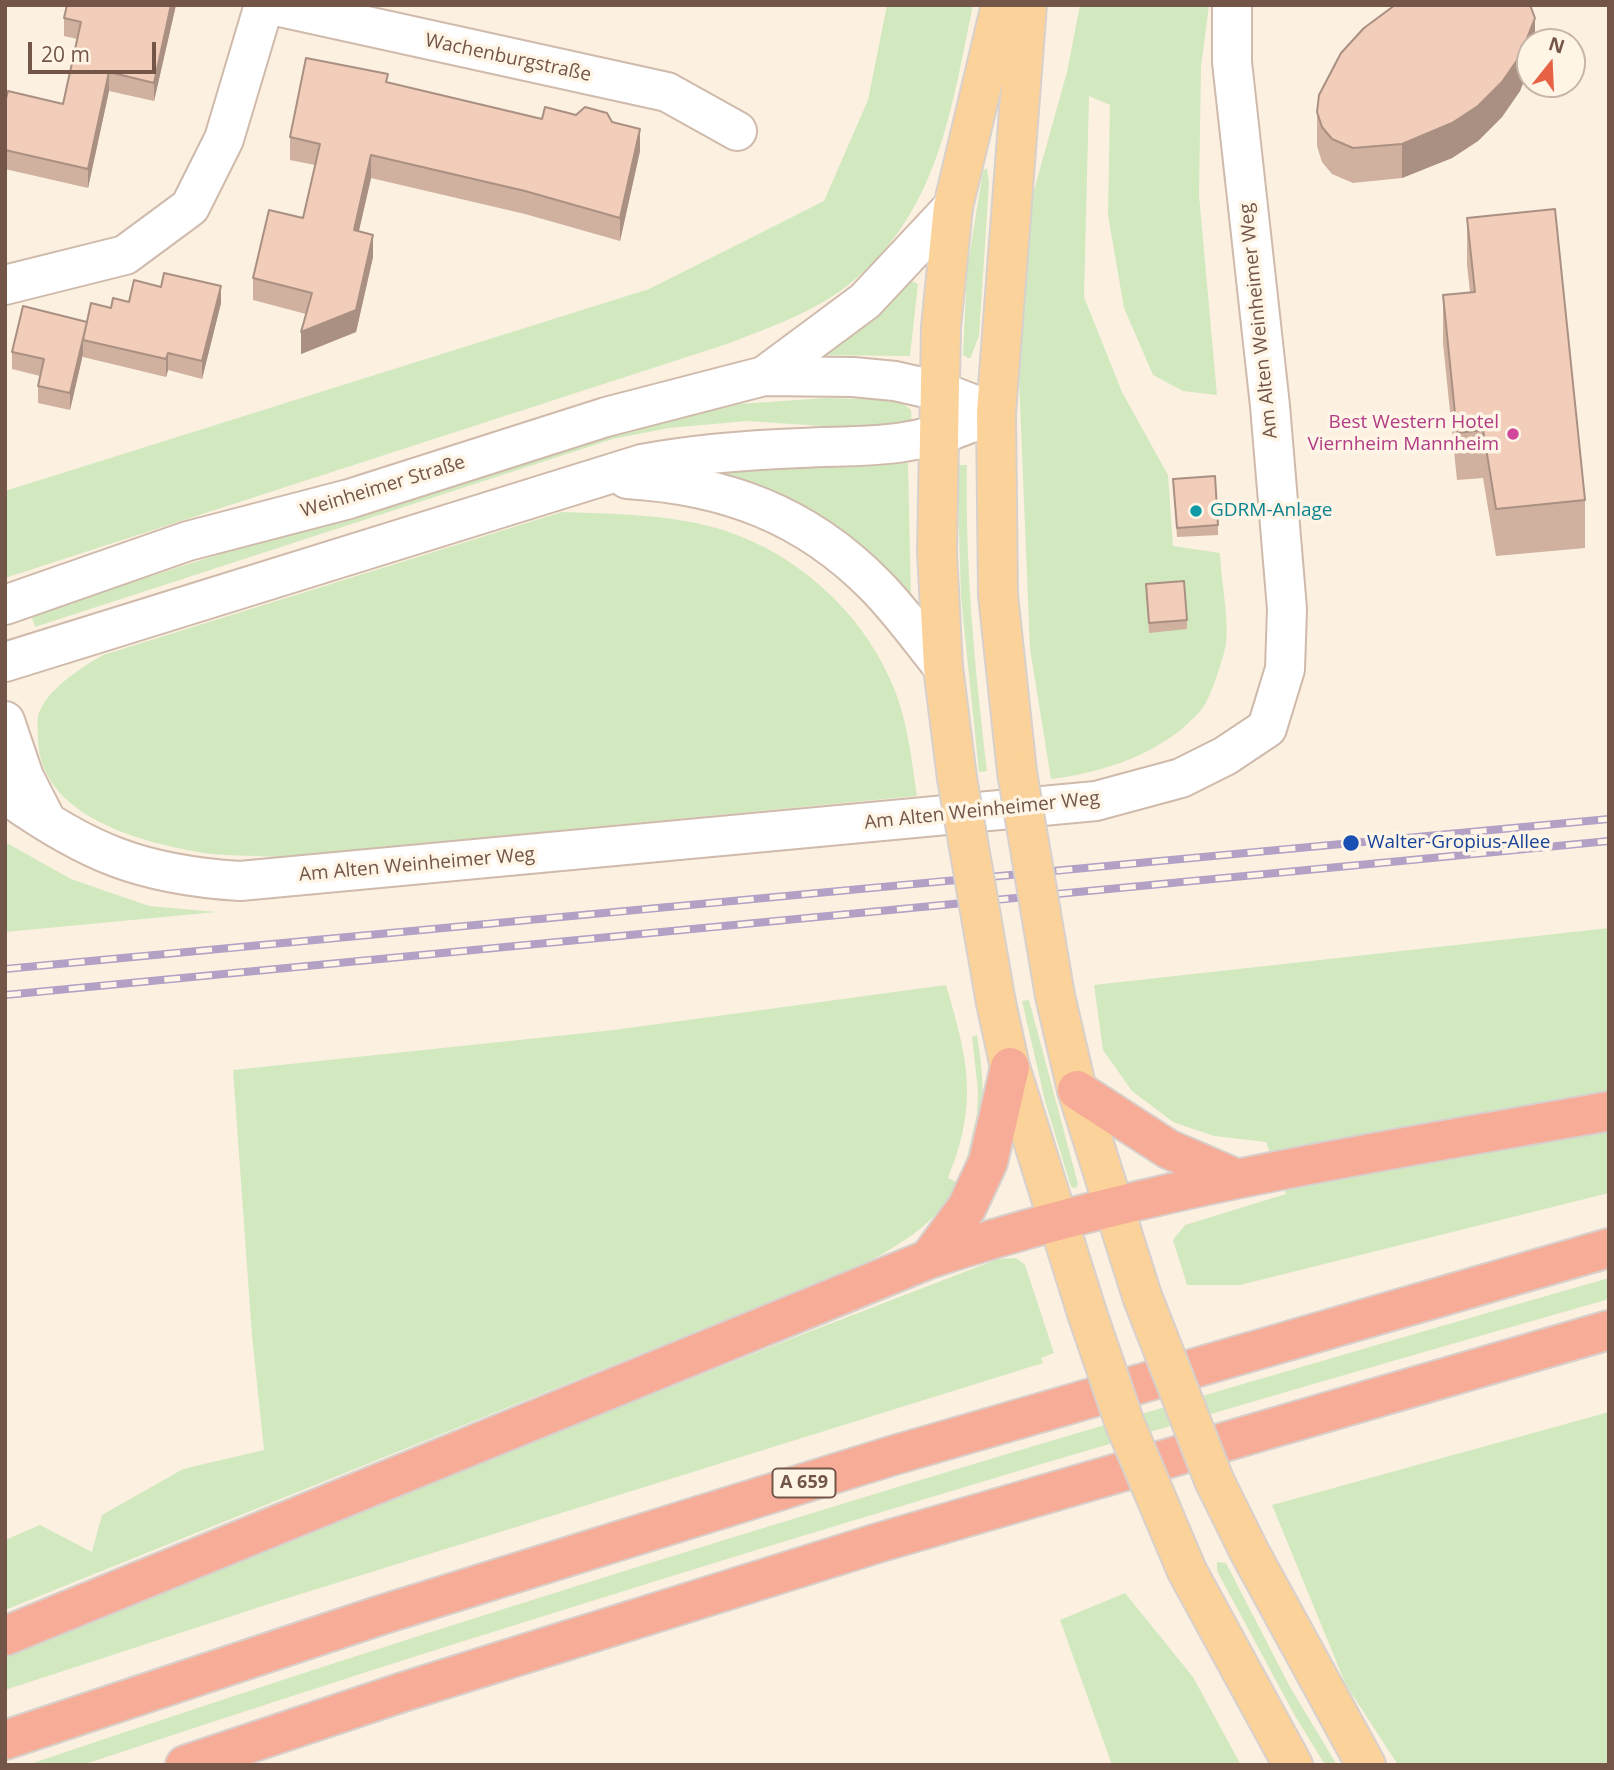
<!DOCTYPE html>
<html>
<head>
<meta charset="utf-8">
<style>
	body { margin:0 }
	#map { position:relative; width:1614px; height:1770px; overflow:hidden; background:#fcf0e1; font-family:"Open Sans",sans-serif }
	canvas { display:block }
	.frame { position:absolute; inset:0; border:7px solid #735648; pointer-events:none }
	.north { position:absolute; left:1516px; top:28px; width:70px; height:70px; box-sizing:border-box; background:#fff5e7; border:2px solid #c7b5a7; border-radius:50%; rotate:18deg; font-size:19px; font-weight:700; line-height:28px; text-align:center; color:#735648 }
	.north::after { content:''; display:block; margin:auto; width:24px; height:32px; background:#e76245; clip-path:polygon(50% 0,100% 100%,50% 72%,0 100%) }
	.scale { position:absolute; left:28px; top:42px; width:128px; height:32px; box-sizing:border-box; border:4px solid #735648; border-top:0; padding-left:9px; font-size:21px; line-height:24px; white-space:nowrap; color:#735648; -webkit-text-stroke:5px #fff5e7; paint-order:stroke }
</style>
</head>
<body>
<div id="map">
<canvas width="1614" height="1770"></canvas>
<div class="frame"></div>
<div class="north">N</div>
<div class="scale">20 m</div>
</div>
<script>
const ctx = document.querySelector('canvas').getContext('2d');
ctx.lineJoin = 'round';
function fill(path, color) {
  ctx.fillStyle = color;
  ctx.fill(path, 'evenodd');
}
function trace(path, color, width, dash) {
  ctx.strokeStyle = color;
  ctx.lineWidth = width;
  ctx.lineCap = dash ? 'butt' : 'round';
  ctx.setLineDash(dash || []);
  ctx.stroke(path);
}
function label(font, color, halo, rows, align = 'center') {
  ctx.font = font + ' "Open Sans",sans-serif';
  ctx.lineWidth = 7;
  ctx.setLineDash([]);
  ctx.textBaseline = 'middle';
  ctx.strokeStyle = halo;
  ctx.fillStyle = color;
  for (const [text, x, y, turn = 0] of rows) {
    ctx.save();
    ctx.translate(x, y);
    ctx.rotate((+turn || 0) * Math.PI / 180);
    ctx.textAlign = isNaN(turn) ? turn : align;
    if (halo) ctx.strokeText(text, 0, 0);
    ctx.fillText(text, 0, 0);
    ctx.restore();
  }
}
fill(new Path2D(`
	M887,5H973C951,111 938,215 847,286C812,313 768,328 727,344L5,578V491L649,289L824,201L868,100Z
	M1080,5H1209L1201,67L1199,195L1217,395L1183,391L1153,375L1124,308L1108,215L1110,105L1089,96L1084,297L1122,392L1168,475L1173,546L1220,553C1221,580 1229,618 1226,644C1224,656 1210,700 1202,709C1166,752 1104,773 1051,779L1030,649L1019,378L1031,201L1067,72Z
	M987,168L989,183L979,336L970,359L963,355L967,269L983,171Z
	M908,279L918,284L910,356L819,355Z
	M826,398L899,400L911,410L912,424L852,428L747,421L669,428L613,439L35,627L31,615L541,450L725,405Z
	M722,462L908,463L911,602L817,515L761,485L721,475Z
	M957,465H967C965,569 975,669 987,771L979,772L961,598Z
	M562,512C616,514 674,514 726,531C796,554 859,610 889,677C907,714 911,756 917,796L279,857C251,855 221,857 193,851C133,840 38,813 38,737C38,731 37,722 38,716C45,690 82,667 103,655Z
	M5,842L71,879L149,906L217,912L5,932Z
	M1609,928V1193L1240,1285H1187L1173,1240L1185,1225L1286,1194L1266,1142L1214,1136L1173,1122L1132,1091L1103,1050L1094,985Z
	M946,985C968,1060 979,1102 948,1178L961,1184C931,1225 910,1239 866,1263L5,1610V1540L40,1525L92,1552L102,1515L183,1469L264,1450L252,1336L233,1070L614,1030Z
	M1029,1000L1078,1184L1076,1188L1071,1187L1045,1101L1022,1001Z
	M977,1035C985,1088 988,1122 964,1170L977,1114L978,1091L972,1037Z
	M1016,1258L1025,1265L1054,1353L1041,1358L1043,1363L272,1603L5,1690V1654L788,1340L998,1259Z
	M1609,1278V1299C1097,1445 587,1597 82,1765H27C550,1588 1078,1430 1609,1278Z
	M1609,1412V1765H1398L1346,1685L1272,1505Z
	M1217,1562L1226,1563L1290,1687L1337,1765H1325L1295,1716L1217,1571Z
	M1125,1593L1193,1677L1241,1765H1112L1060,1620Z`), '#d2e9c0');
const minor = new Path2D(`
	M271,5L667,92L737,131
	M5,285L125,255L190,207L224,139L264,5
	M764,376L865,301L953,207
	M627,479C725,485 805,514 875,585C900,610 921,640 943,667
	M5,605L188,541L349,499L606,417L764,376L853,377L895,381L939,391L996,413
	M5,662L642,464C695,454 747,450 801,448C864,445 908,449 968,424
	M5,721L24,777L46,820
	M5,794C86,852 141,875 240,881L1096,801L1181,778L1225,756L1267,728L1285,669L1287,609L1270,406L1232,62V5`);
const major = new Path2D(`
	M1017,772L998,595L996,413L1027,5
	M957,778L943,667L937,552L941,327L953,207L1001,5
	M1055,996L1077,1090L1142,1296
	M996,1003L1010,1067L1087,1313
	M1249,1551L1366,1765
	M1187,1571L1293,1765`);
const highway = new Path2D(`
	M1077,1090L1168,1149L1235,1178
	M929,1259L967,1207L988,1162L1010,1067
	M5,1636L929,1259C1150,1186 1380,1152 1609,1111
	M5,1740L381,1615L891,1456L1609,1248
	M185,1765L403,1692L881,1542L1609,1330`);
trace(minor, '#cfbaab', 42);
trace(major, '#d8d0cc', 42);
trace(highway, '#d8d0cc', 42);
trace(minor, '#fff', 38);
trace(major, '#fbd299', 38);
trace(highway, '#f7ac97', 38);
const rail = new Path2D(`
	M5,969L1609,819
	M5,995L1609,841`);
trace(rail, '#b2a0c5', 8);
trace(rail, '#fff5e7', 5, [16]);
const majorBridge = new Path2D(`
	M1017,772L1055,996
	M957,778L996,1003
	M1142,1296L1214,1480L1249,1551
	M1087,1313L1125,1424L1187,1571`);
trace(majorBridge, '#d8d0cc', 42, []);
trace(majorBridge, '#fbd299', 38);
fill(new Path2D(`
	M67,5H176L154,101L109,91L88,188L5,169V102L63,104L77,39L64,36V18Z
	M1395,5H1530L1535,18V42H1530V65L1520,91L1502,117L1478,141L1452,158L1402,178L1353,183L1332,174L1322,162L1317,146V112L1319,95L1341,53L1364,28Z
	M388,83L542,119L576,115L612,122L640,151L620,241L525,214L371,178L359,231L373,257L356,332L301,354L306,314L253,300V278L303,218L315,165L290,160V137Z
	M1467,218L1585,500V548L1496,556L1483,478L1457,480L1443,343V295L1470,292L1467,265Z
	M129,302L221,303L202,379L168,370L166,377L83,357V354L70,410L38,403V386L40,376L12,369V352L87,322L111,308Z
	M1173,479L1218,525V535L1177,537Z
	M1146,584L1187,620V629L1149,633Z`), '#d0b09f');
fill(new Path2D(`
	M171,5H176L154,101V83Z
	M1535,18V42H1530V65L1520,91L1502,117L1478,141L1452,158L1402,178V144Z
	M109,72V91L88,188V169Z
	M640,129V151L620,241V218Z
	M371,155V178L354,252V230Z
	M373,235V257L356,332L301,354V332Z
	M221,286V303L202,379V361Z
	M87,322L83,340V354L70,410V393Z
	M168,353V370L166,377V359Z`), '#a99082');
const building = new Path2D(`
	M67,5H171L154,83L109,72L88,169L5,150V102L8,91L63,104L81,22L64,18Z
	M1395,5H1530L1535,18L1520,56L1502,82L1478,106L1452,123L1402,144L1353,148L1332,139L1322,127L1317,112L1319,95L1341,53L1364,28Z
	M306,58L388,74L386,82L542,119L545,107L576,115L585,107L607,113L612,122L640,129L620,218L525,191L371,155L354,230L373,235L356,310L301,332L312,293L253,278L269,210L303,218L320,144L290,137Z
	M1555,209L1585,500L1496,509L1483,430L1457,433L1443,295L1475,292L1467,218Z
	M164,273L221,286L202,361L168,353L166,359L83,340L91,303L111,308L113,298L129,302L134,280L161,287Z
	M23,306L87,322L70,393L38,386L44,359L12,352Z
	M1215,476L1218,525L1177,528L1173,479Z
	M1184,581L1187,620L1149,623L1146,584Z`);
fill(building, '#f2cdb9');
trace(building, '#a99082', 2);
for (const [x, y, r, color] of [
	[1513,434,7,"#d1479c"],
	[1196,511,7,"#0f9aa8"],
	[1351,843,9,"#1a4fb4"]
]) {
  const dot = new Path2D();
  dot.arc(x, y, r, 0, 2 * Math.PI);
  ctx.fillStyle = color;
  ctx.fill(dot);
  trace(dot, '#fff5e7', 2.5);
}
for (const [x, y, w] of [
	[804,1483,63]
]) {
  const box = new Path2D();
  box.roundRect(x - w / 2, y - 14.5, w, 29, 5);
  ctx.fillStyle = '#fff5e7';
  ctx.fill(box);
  trace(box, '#735648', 2);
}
label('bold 18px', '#735648', null, [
	["A 659",804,1483]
]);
label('19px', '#735648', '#fff5e7', [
	["Wachenburgstraße",508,58,12],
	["Am Alten Weinheimer Weg",1259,321,-96],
	["Weinheimer Straße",383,487,-17],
	["Am Alten Weinheimer Weg",982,811,-6],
	["Am Alten Weinheimer Weg",417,865,-5]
]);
label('19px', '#b23c85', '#fff5e7', [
	["Best Western Hotel",1499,423],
	["Viernheim Mannheim",1499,445]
], 'right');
label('19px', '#0d838f', '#fff5e7', [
	["GDRM-Anlage",1210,511]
], 'left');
label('19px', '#164399', '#fff5e7', [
	["Walter-Gropius-Allee",1367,843]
], 'left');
</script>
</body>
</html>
